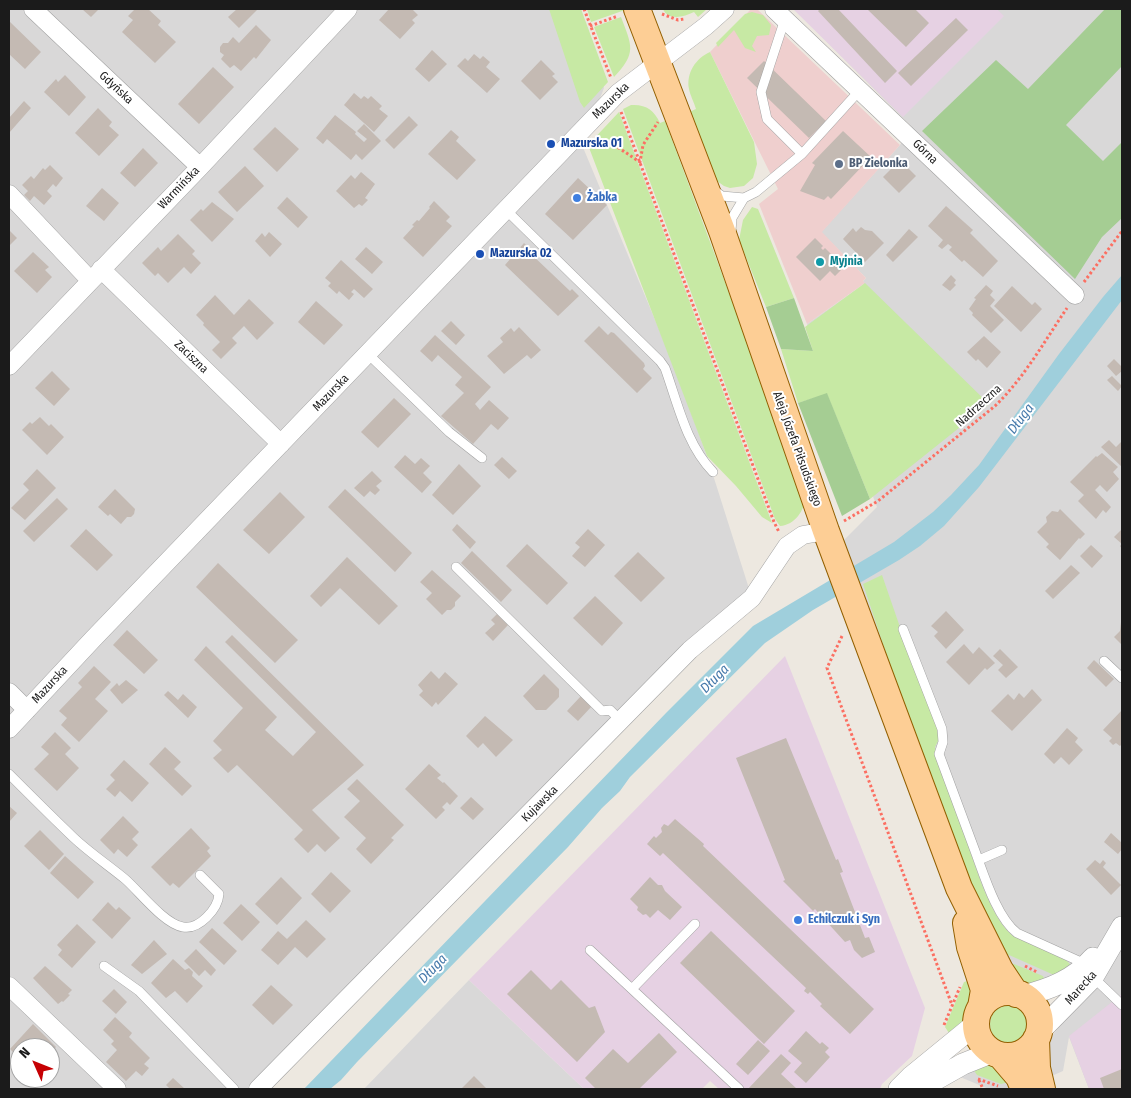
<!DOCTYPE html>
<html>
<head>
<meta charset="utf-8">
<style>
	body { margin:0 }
	#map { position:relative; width:1131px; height:1098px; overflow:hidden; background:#ede8e0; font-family:"Fira Sans Condensed",sans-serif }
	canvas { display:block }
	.frame { position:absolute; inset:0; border:10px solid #1b1b1b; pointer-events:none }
	.north { position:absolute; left:10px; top:1038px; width:50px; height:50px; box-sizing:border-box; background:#fff; border:1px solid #a4a4a4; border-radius:50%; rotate:314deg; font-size:14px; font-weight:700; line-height:20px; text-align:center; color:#1b1b1b }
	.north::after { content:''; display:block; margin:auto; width:18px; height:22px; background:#c60003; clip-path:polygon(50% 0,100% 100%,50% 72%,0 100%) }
</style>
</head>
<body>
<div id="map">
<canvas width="1131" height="1098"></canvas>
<div class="frame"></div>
<div class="north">N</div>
</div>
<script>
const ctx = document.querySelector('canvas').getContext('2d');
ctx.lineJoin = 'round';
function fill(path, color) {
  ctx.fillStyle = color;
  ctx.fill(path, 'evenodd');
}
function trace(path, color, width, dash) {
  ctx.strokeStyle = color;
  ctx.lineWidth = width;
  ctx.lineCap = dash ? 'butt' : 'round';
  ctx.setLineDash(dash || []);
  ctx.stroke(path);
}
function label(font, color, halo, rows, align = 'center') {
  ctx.font = font + ' "Fira Sans Condensed",sans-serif';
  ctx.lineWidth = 4;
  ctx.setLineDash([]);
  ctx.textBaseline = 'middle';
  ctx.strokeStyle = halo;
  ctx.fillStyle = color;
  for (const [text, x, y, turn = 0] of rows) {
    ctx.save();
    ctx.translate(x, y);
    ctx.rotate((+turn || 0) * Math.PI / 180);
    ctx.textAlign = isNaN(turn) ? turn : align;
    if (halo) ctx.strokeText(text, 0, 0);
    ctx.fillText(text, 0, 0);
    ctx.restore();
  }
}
fill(new Path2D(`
	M9,9H576L604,88L582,145L671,358L707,456L752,598L258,1089H9ZM20,1048H50V1078H20Z
	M794,9H1122V927L1115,938L1057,980L1018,983L834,550L877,507L807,324L864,284L863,281L866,278L821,232L900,145L912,127Z
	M1122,942V1089H1089L1069,1037L1063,1071L1022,1089H989L960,1077L940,1089H919L953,1070L998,1063L1044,1047Z
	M469,980L584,1089H364Z`), '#d9d8d8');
fill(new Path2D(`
	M751,9H757L900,145L822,232L866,278L863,281L865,283L807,324L759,204L778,189L710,52Z`), '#efcfce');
fill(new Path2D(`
	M793,9H997L1004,16L903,117Z
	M785,656L925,1008L912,1056L882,1084L880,1089H719L710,1081L702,1089H584L469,980Z
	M1122,994V1089H1089L1069,1036Z`), '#e6d1e3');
fill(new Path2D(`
	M549,9H581L608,82L584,108L580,102Z
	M587,9H624L625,10L591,22Z
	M663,9H707L698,17L694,12C684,17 668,21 663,9Z
	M752,12L763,15L771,25L769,35L757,36L752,46L756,52L745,48L734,30L718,47L716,43L745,14Z
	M621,17C632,46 637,53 614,77L594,27Z
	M710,52L754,142L757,164L753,178L744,186L730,188L724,186L717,181L689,112L696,109C694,102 690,95 689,89C686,73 696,58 710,52Z
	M631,105C646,104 654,110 660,123L665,121L805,497C805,510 795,525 780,526L775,519L623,109Z
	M619,112L772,523L762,517L736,486L707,456L588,145Z
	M752,207L758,209L794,298L766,307L739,240L743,220Z
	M865,283L989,404L870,499L827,394L798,403L781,349L813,351L805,327Z
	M882,575L920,685L939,732L938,741L935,747C945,778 956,808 966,839C976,867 990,917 1013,936C1026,941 1066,954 1071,966L1054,975L1009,955L1001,958L960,858L905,710L863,584Z
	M1014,964L1043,976L1047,984L1024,986L1006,968Z
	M974,979L977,995L968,1021L951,1036L945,1027L964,982Z
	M990 1024a19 19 0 1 1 38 0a19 19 0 1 1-38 0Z
	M990,1062L1013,1081L1001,1084L977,1075L971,1066Z`), '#c7e9a4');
fill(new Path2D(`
	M1105,9H1122V66L1066,125L1103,161L1122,142V218L1102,237L1075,279L922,131L996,60L1028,89Z
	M794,298L813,351L781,349L766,307Z
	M827,393L870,499L842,516L798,403Z`), '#a5cd93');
fill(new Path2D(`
	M1122,275V300L979,487L944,526L920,546L899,560L813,610L765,643L630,777L620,791L602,808L568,847L357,1062L341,1080L330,1089H304L666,713L753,626L894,542L933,512L951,495L979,465L1059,354L1103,297Z`), '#9fcfdc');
fill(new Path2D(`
	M82,9H99L91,17Z
	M135,9H148L161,21L158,25L176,42L155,63L122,32L133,20L128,16Z
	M237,9H255L257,10L239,28L228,17Z
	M389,9H412L418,15L412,20L415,23L400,39L379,20Z
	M820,9H838L897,71L885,83L818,11Z
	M867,9H915L929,23L906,47Z
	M956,18L968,30L911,86L898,73Z
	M9,21L41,52L25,69L9,54Z
	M256,25L271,40L256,59L254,57L241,71L234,65L230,68L221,59L224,55L220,52V47L223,43H228L233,37L239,43Z
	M432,50L447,64L429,82L415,69Z
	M474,54L480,59L483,56L490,62L486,67L500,79L487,93L457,66L465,58L468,61Z
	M541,60L555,74L552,76L558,82L540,100L521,81Z
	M764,61L826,121L809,138L747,78Z
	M213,67L234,87L199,124L178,104Z
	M65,75L86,97L69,116L44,92L56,79L58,82Z
	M354,93L361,99L364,96L368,99L371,96L382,106L379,109L388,116L374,132L344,105Z
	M24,101L31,108L9,133V118Z
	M98,108L112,122L109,126L119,135L99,156L75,133Z
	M335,115L356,132L355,134L364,142L367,139L357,131L364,124L381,141L362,160L356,154L351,160L327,139L323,144L316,138Z
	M409,116L418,125L394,149L385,140Z
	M275,127L299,149L277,172L253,149Z
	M451,130L459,137L456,141L476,160L457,180L428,154Z
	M843,131L871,157L831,199L828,196L824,200L800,191L815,165L812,163Z
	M143,148L158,163L135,187L120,173Z
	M900,160L916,176L899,193L883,177Z
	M50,165L63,178L56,187L53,184L47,191L52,196L44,205L34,196L30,201L24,195L28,191L22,185L31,176L34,179L43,168L45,170Z
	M245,166L264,186L237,212L218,192Z
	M361,172L375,184L365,198L368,200L362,206L359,204L354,208L336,191L351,175L355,179Z
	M578,178L607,205L573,240L545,214Z
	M102,188L119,203L104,221L86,206Z
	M287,197L308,217L298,228L277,208Z
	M434,201L450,217L446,221L452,226L423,257L403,238L414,226L412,225L417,220L419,221L430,208L429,207Z
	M212,202L234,219L212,242L190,220L201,209L203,211Z
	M946,206L973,230L970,233L998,261L983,277L964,260L962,262L949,250L952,247L948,244L942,249L938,246L943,240L928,226Z
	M861,227L865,230L872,231L884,243L865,262L843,239L853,228L856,232Z
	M909,229L918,237L893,262L886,255Z
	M9,230L17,238L9,246Z
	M269,232L282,244L270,257L255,241L262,233L265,237Z
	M178,234L195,251L192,254L201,263L191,274L184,267L168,283L158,273L155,276L142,263L158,247L161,251Z
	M815,238L823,246L821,248L823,250L825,248L844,267L835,276L830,271L820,281L796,257Z
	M524,243L532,251L530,253L570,291L572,289L579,296L558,316L505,265Z
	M366,247L383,262L372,274L355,259Z
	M33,252L49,267L45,270L52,277L37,293L14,271Z
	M341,260L373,289L364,298L354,289L351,292L354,294L349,300L339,291L337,294L328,286L331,283L325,278Z
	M951,275L956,280L954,283L956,285L950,291L942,285Z
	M986,285L993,291L990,295L995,300L990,306L1004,320L991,333L972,315L973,313L969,309L976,299L974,298Z
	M1012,286L1032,305L1035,302L1042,309L1021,332L994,306Z
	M215,295L234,315L249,299L274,323L257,340L244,326L232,338L237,343L221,359L212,350L220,342L203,325L204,323L196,315Z
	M316,301L343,325L324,345L298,322Z
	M451,321L465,335L456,345L441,331Z
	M599,326L608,335L611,332L614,333L644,363L645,366L643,369L652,378L637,393L584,341Z
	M519,327L541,350L531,359L527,355L504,374L487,356L503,342L500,338L511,328L514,332Z
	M435,335L491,387L475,404L480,410L489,400L509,418L498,430L491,424L473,444L441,416L464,393L455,385L462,377L438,355L432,362L420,351Z
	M984,336L1001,352L987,368L978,359L976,361L967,352Z
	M1114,359L1122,367V371L1116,376L1107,366Z
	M52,371L70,389L54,406L35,388Z
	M1112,376L1122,386L1118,391L1107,380Z
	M394,398L411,414L378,448L361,432Z
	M40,417L49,426L51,424L64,437L47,455L22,430L30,422L32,424Z
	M1109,440L1116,447L1122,441V467L1101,447Z
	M1102,453L1118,467L1113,472L1119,479L1107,492L1100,485L1095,490L1111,507L1106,513L1103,510L1096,519L1078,501L1084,495L1070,482L1096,456L1097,457Z
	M405,455L415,464L421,458L430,466L423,473L432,482L422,493L394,467Z
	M502,457L517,471L509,479L494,465Z
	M459,464L481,486L453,515L432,495Z
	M37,469L56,488L25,520L11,508L29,490L23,484Z
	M372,471L382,481L376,486L380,490L375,495L370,491L364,497L354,488Z
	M115,489L135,509L134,514L131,517H127L121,524L110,514L108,516L98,507Z
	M345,489L412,553L395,572L328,507Z
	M280,492L305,517L269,554L243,530Z
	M57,498L68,509L34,542L23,531Z
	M1060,509L1085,534L1080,539L1079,538L1060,560L1046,547L1049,544L1037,532L1047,522L1046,517L1052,511L1058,512Z
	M457,524L476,542L470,549L452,530Z
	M86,529L113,555L97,571L70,546Z
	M588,529L605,545L585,567L572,556L580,547L575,543Z
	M1122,529V549L1120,546L1122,544L1114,537Z
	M527,544L568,583L547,605L506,566Z
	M1091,545L1103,556L1092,568L1080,556Z
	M472,551L512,590L501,602L461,563Z
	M638,552L665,578L641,602L614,576Z
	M347,557L398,606L379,625L340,588L321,607L310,596Z
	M218,563L298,640L275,663L196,587Z
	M1071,565L1080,573L1053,599L1045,591Z
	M432,570L461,596L455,602V606L451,610H447L442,615L426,599L432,593L420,582Z
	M595,596L623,623L602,646L573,618Z
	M946,611L964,630L946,649L934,636L938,632L931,626Z
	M497,614L508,625L493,641L485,633L495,624L491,620Z
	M1121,622H1122V645L1114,637L1120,631Z
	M127,630L158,660L144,674L113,645Z
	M232,635L364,765L312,810L340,838L325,852L317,844L308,853L294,839L303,830L237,765L228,773L213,758L222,750L213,741L243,708L194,660L206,646L277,717L265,730L293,756L316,732L225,642Z
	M964,644L973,654L979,647L995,663L987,670L985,668L969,685L946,662Z
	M1000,649L1018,667L1006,678L998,670L1003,665L993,656Z
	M1094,660L1114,679L1106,687L1087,668Z
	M94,666L111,682L95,699L108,711L79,742L61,725L67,718L59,711L82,687L78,683Z
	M431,671L439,679L445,672L458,684L438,705L436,702L432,707L419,695L423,691L418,685Z
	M544,674L559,689V697L546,710H536L523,696Z
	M126,680L138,690L122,704L110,690L117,683L119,686Z
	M1032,689L1042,700L1012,731L991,711L1008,694L1014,700L1019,693L1024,698Z
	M168,691L178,700L183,694L197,707L188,718L164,695Z
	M581,696L592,706L578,721L567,711Z
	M1122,710V744L1120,746L1116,743L1113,745L1109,741L1112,738L1103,730Z
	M485,716L513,740L496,757L483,743L478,748L466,736Z
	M1067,728L1078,738L1075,742L1083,750L1069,765L1061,757L1054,764L1044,754Z
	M55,732L71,748L65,754L79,768L57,791L34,769L49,754L41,747Z
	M786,738L836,860L838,859L843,872L840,873L865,938L869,937L875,952L862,958L854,950L850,940L845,942L815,909L813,911L783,881L785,880L736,758Z
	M165,747L181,762L174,769L192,786L182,796L149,764Z
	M124,760L149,783L132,802L120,791L115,797L106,789L115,780L110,775Z
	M429,764L441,775L437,778L443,783L444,782L458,796L450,805L447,802L442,807L445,810L436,819L405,789Z
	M357,779L404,825L391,838L394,840L371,864L356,849L366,838L344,817L360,801L347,789Z
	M471,797L484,809L473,820L460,808Z
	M9,806L17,813L9,822Z
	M123,816L139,832L132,839L138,845L127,857L118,849L114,854L100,840Z
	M675,819L704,844L703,846L874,1009L850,1034L820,1006L822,1004L810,992L808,994L804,991L806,988L663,853L660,856L647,844L654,836L656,838L662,832L661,828L664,824L668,826Z
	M191,828L210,848L207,851L211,856L179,888L173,883L170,886L151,867Z
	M40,830L64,854L49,870L24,846Z
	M1111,833L1122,843V849L1118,854L1104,842Z
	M65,856L94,882L78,899L50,873Z
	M1095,860L1100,864L1103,860L1106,863L1103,867L1121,885L1111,895L1086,869Z
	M331,872L351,891L330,913L311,894Z
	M281,877L302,898L277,925L255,904Z
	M650,877L658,885H662L665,891L682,907L670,920L658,910L650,918L646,914L643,915L637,910L638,907L630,899Z
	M108,902L116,910L119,907L131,918L112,939L92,920Z
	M241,904L260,922L242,941L223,923Z
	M306,920L326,939L307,958L295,947L278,965L261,950L278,931L287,939Z
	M77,924L96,942L72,968L58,955L62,950L57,945Z
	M212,928L237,951L224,965L199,942Z
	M711,931L795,1011L764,1044L680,963Z
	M154,940L167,954L142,974L131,965Z
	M196,949L216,970L211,976L205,970L199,976L184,961Z
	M173,959L185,970L189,968L193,972L192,976L203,986L187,1003L175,991L166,998L151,983Z
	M45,966L72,990L68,994L70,995L63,1002L62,1001L58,1004L33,978Z
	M531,970L551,990L561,980L589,1008L595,1006L605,1032L577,1062L507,994Z
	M271,985L293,1005L273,1025L252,1005Z
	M114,989L127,1002L116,1014L102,1001Z
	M115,1017L132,1033L129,1037L150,1058L144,1064L149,1068L142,1076L136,1071L126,1081L106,1062L117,1050L111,1044L114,1041L103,1030Z
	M33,1024L56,1047L50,1053V1048H20V1059L10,1049Z
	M806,1031L820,1044L822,1042L829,1048L825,1052L830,1057L806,1083L794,1072L802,1063L788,1051Z
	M659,1033L677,1052L639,1089H596L585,1078L613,1049L628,1063Z
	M758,1040L770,1051L748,1075L736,1064Z
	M781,1054L791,1063L781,1074L797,1089H748Z
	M1122,1069V1089H1104L1100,1078Z
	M474,1076L487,1089H461Z
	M173,1078L185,1089H170L166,1085Z`), '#c4bab3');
const service = new Path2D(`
	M785,19L761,92L767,119L802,154
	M714,190L722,196L744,198
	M506,210L660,361L665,368C678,404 686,444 713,472
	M731,232L732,218L744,198L756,192L802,154L860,90
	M368,354L449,432L482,458
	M456,567L602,711L610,710L621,721
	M903,629L942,729L943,742L939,754C951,786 963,819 975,851C984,875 997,918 1017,933L1081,962L1084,968
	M1104,661L1122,678
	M9,774C30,795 52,817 74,838C90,853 108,865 125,879C139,891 164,924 183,927C199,930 218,909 219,894L200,875
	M979,860L1002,850
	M590,950L739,1089
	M104,966L139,991L234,1089
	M1093,977L1122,1005
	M632,989L695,924`);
const minor = new Path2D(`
	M33,9L200,167
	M774,9L1075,295
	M9,194L90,280
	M101,269L281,444
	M9,366L200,167L348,9
	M9,692L27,710
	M9,729L93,639L618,93L706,26L725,9
	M9,986L117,1089
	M258,1089L690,650L752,598L787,546L803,535L826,531`);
const tertiary = new Path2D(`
	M1023,996C1050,989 1074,980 1093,958
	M1039,1032L1093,977L1122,927
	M899,1089L911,1077L976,1024
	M919,1089L963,1064L993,1052`);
const primary = new Path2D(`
	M637,9L722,231L826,531L959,888L1000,970L1016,994
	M966,923L970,947L984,990L981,1007
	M976 1024a32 32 0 1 1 64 0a32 32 0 1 1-64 0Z
	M1036,1039L1037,1068L1042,1089
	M1001,1056L1019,1077L1024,1089`);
trace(service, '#a2a2a2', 10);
trace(minor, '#a2a2a2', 19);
trace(tertiary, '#a2a2a2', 22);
trace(primary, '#925f00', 28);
trace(new Path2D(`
	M584,9L611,78
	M662,14L678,20L684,19
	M590,26L618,16
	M621,112L774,522L779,532
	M594,141C612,140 625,153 640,162L643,145L658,122
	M1084,282L1122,231
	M844,521L878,501L995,406C1024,378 1044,342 1067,308
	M842,636L827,668L952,1005
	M1025,966L1037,972
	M944,1025L960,987
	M978,1079L998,1086
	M979,1080L983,1089`), '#fc6f62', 3, [2.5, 2.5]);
trace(service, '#fff', 9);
trace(minor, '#fff', 18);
trace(tertiary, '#fff', 21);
trace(primary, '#fdce95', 26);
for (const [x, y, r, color] of [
	[551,144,5,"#1a4fb4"],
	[839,164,5,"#5c6f8a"],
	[577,198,5,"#3f7fe0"],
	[480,254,5,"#1a4fb4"],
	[820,262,5,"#0f9aa8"],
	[798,920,5,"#3f7fe0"]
]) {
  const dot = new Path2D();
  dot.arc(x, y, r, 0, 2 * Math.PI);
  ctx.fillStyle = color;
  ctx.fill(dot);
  trace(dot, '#fff', 2);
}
label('12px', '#1b1b1b', '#fff', [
	["Gdyńska",116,88,43],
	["Mazurska",611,101,-44],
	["Górna",925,152,44],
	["Warmińska",179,188,-46],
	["Zaciszna",191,357,44],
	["Mazurska",331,393,-46],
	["Nadrzeczna",979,406,-42],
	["Aleja Józefa Piłsudskiego",797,449,70],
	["Mazurska",50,685,-47],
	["Kujawska",540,804,-45],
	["Marecka",1081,988,-48]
]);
label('bold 12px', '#164399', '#fff', [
	["Mazurska 01",561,144],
	["Mazurska 02",490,254]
], 'left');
label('bold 12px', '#4e5e75', '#fff', [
	["BP Zielonka",849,164]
], 'left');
label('bold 12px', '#366cbe', '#fff', [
	["Żabka",587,198],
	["Echilczuk i Syn",808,920]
], 'left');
label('bold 12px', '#0d838f', '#fff', [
	["Myjnia",830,262]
], 'left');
label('italic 14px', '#477aab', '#fff', [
	["Długa",1021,419,-53],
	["Długa",715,679,-45],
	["Długa",433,969,-46]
]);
</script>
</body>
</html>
